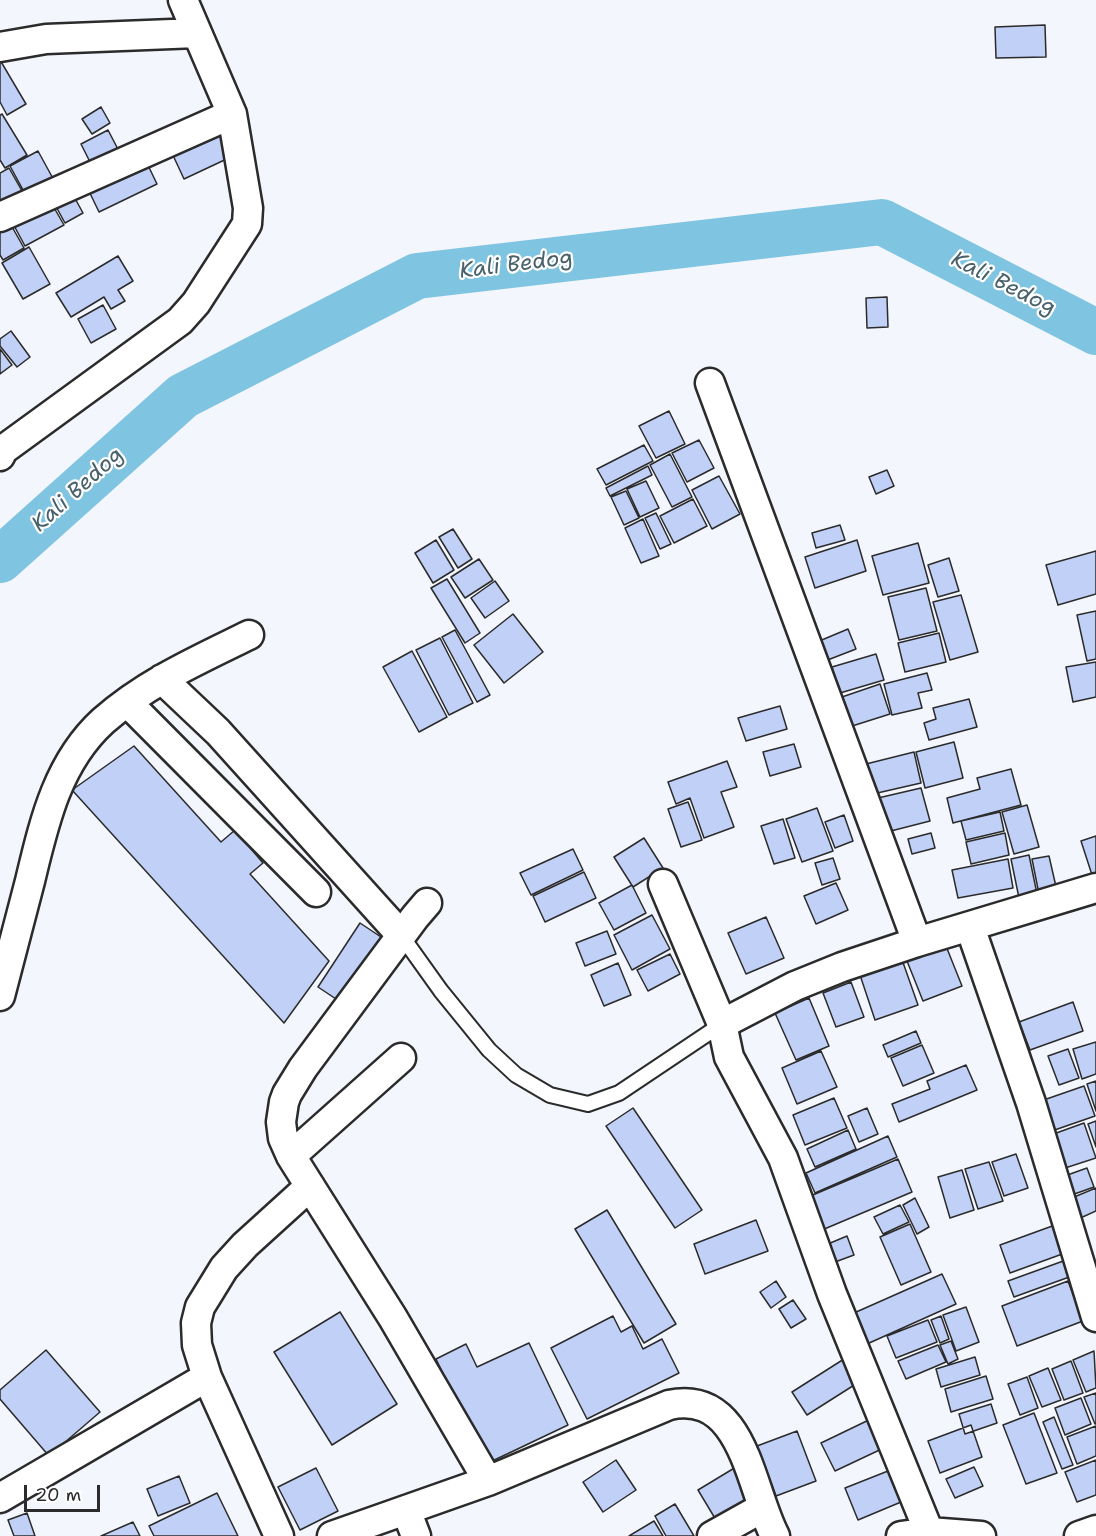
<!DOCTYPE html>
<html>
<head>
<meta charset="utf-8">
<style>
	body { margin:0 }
	#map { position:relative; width:1096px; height:1536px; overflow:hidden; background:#f3f6fd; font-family:"Shantell Sans",sans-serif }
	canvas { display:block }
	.scale { position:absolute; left:24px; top:1485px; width:76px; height:27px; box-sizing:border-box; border:3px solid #2b2b2b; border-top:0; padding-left:8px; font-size:18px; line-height:21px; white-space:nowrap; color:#2b2b2b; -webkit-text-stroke:4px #fff; paint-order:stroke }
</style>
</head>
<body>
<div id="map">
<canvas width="1096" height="1536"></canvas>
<div class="scale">20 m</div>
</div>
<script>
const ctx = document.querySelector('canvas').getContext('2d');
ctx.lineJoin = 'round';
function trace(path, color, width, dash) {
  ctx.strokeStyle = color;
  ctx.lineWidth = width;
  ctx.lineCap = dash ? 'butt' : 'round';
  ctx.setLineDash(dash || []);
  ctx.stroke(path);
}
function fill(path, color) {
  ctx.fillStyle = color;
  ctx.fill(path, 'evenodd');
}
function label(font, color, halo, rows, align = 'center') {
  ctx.font = font + ' "Shantell Sans",sans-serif';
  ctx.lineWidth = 4.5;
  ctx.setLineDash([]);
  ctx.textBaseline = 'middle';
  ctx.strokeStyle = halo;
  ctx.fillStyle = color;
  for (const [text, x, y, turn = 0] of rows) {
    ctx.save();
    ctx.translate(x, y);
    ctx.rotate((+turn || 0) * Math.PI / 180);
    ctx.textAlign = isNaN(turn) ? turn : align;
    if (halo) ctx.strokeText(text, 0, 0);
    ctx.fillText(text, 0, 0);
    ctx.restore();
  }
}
trace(new Path2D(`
	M0,560L183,396L417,276L882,222L1096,332`), '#7fc4e0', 46);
const building = new Path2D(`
	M1045,25L1046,57L996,58L995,27Z
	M0,60L26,104L7,115L0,102Z
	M101,107L110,123L92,134L82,119Z
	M2,114L27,155L5,168L0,160V115Z
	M220,128L233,156L184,179L171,151Z
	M108,130L121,155L94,170L81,144Z
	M38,151L56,184L28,199L10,166Z
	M145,159L157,184L99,212L87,187Z
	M9,168L26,198L0,213V173Z
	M71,191L83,213L65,223L53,201Z
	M49,199L64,225L25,246L11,220Z
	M7,218L24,248L3,260L0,255V222Z
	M29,247L50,284L23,299L2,263Z
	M118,256L133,281L118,290L125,301L111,309L104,297L71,317L56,293Z
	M887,297L888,327L867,328L866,298Z
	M103,305L116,329L91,343L78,319Z
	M11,331L30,357L17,367L0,346V339Z
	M0,349L12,365L0,374Z
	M669,411L685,444L656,458L639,426Z
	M699,440L714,468L687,482L672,453Z
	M644,445L653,461L606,485L597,469Z
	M670,454L692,497L672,507L650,465Z
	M648,466L652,475L610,496L606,488Z
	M887,470L894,486L876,494L869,477Z
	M719,476L740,514L712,529L692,490Z
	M646,481L659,508L640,517L627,489Z
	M626,491L639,518L624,525L611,497Z
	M693,499L707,526L674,543L660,516Z
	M656,513L671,544L660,549L645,518Z
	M643,519L659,556L641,563L625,528Z
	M840,525L845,540L816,548L812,533Z
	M453,529L472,559L458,568L439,537Z
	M436,540L454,570L433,583L415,553Z
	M857,540L866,571L815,588L805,557Z
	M918,543L929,583L883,595L872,556Z
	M1096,551V594L1058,605L1046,565Z
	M949,558L959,591L938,597L928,565Z
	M479,559L493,580L465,598L451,577Z
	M447,579L480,633L465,643L431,588Z
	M495,581L509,601L485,618L471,598Z
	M926,588L937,631L899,640L888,597Z
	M961,595L978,652L950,660L933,602Z
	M1096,611V659L1087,661L1077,615Z
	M513,614L543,652L504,683L474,645Z
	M848,629L856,649L825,661L817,642Z
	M455,630L490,695L477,702L442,637Z
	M939,633L946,662L905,672L898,643Z
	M440,638L473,703L449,715L416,650Z
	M412,651L447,717L419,732L383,667Z
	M876,654L884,680L840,693L832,667Z
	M1096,662V697L1073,702L1066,667Z
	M927,673L932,690L918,693L922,708L892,715L884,684Z
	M880,684L890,714L849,727L839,698Z
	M969,699L977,727L929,740L924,723L936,719L933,708Z
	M780,706L787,729L746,741L738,718Z
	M954,742L963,778L925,788L916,752Z
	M794,744L801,767L770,776L763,752Z
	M134,746L221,842L235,830L263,863L250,874L329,961L284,1023L72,790Z
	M914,752L921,783L873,794L866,764Z
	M727,761L737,787L721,792L734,827L704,838L690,798L676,804L668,782Z
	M1011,769L1021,805L953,823L947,798L980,789L977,778Z
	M921,788L930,821L887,832L878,798Z
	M688,802L702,840L681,847L668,809Z
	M1027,805L1039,847L1014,854L1002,812Z
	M817,808L833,851L802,862L786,819Z
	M1000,812L1004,831L966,840L961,821Z
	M844,815L853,841L835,848L825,822Z
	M783,819L795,858L774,864L761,826Z
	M931,833L935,848L912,854L908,839Z
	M1005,833L1009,855L971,864L966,842Z
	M1096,836V877L1093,878L1081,841Z
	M644,838L663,868L633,887L614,857Z
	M573,849L583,870L531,895L520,873Z
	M1029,855L1037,894L1019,898L1011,859Z
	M1049,856L1057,891L1039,894L1032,859Z
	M833,858L840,879L822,885L815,863Z
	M1008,859L1013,888L958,898L952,870Z
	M584,872L596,898L545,922L533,896Z
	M836,883L848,910L816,924L804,896Z
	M632,885L646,913L614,930L599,903Z
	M652,915L670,949L632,970L614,935Z
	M766,917L784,958L746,974L728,933Z
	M360,923L384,939L342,1003L318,987Z
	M607,931L616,954L585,966L576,943Z
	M946,946L962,986L923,1001L907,961Z
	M670,954L680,974L648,991L637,970Z
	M900,954L918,1005L875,1020L858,969Z
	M618,963L631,995L604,1006L591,975Z
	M851,982L864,1017L836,1027L823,993Z
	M809,998L829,1046L796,1060L775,1013Z
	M1073,1002L1083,1031L1030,1050L1019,1022Z
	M916,1031L921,1043L888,1057L883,1045Z
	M1096,1042V1074L1082,1079L1073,1049Z
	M922,1045L934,1073L903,1086L891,1058Z
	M1068,1049L1079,1078L1059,1085L1048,1056Z
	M821,1051L837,1087L797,1104L782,1068Z
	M966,1065L977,1090L899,1122L892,1104L930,1089L927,1081Z
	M1096,1081V1111L1087,1084Z
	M1084,1086L1095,1116L1046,1133L1035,1103Z
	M834,1098L847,1128L805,1145L793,1115Z
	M633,1108L702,1210L675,1228L606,1126Z
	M867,1108L878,1134L859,1142L848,1116Z
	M1096,1121V1147L1088,1124Z
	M1084,1123L1096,1158L1059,1170L1048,1136Z
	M848,1130L856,1149L815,1167L807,1149Z
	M888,1136L897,1157L815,1193L806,1173Z
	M1016,1154L1028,1188L1004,1196L992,1162Z
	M898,1159L912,1192L822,1230L808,1197Z
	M989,1162L1003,1201L978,1209L965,1169Z
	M1087,1168L1094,1187L1066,1197L1059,1178Z
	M962,1170L974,1210L950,1218L938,1177Z
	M1096,1188V1211L1076,1220L1067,1200Z
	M915,1198L929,1227L917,1234L903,1205Z
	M900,1205L909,1222L883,1234L874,1217Z
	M607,1210L676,1324L644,1343L575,1229Z
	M756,1220L768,1251L705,1274L694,1244Z
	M910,1224L931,1272L901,1285L880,1237Z
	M1055,1225L1065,1253L1010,1273L1000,1245Z
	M847,1236L854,1255L835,1262L828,1244Z
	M1066,1260L1072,1276L1014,1297L1008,1281Z
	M942,1274L956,1304L867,1344L854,1313Z
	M776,1281L786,1297L771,1308L760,1292Z
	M1068,1281L1083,1321L1017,1346L1002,1306Z
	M793,1300L806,1319L791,1328L779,1309Z
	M966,1307L979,1342L956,1351L943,1315Z
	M340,1312L397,1404L332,1445L274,1352Z
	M613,1316L621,1332L632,1326L643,1349L662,1339L679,1373L587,1419L551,1348Z
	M941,1316L949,1339L940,1343L931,1320Z
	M928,1320L937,1342L896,1358L887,1336Z
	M951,1341L958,1359L948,1364L940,1345Z
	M529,1343L568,1425L486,1464L436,1359L466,1344L477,1367Z
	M938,1345L946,1362L906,1379L898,1361Z
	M46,1350L100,1412L49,1456L0,1399V1390Z
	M1094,1351L1096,1388L1086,1392L1073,1360Z
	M975,1357L980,1375L941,1387L936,1369Z
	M844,1359L859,1382L807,1415L792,1392Z
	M1071,1361L1083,1393L1064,1400L1052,1369Z
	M1048,1368L1061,1400L1042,1407L1029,1376Z
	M986,1376L993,1399L951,1412L945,1389Z
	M1027,1377L1038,1408L1020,1415L1008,1384Z
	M1096,1393V1424H1095L1084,1397Z
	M1081,1398L1091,1424L1065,1435L1055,1408Z
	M991,1404L997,1423L965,1434L959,1414Z
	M1034,1413L1057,1473L1026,1484L1003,1425Z
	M875,1417L888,1446L835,1471L821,1443Z
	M1054,1417L1073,1465L1062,1469L1043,1422Z
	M971,1425L982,1457L940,1473L928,1441Z
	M1096,1426V1456L1077,1464L1067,1437Z
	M797,1431L816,1481L776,1496L757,1446Z
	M616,1460L636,1490L603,1512L583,1482Z
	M1096,1460V1495L1077,1502L1065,1472Z
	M736,1467L757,1502L719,1525L698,1490Z
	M974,1467L983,1486L955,1498L946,1479Z
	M316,1468L338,1511L300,1530L278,1487Z
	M888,1471L901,1502L858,1520L845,1488Z
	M179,1476L190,1503L158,1516L147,1489Z
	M217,1493L238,1536H154L149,1526Z
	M675,1504L694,1536H666L655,1516Z
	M27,1513L35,1536H14L8,1520Z
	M654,1521L663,1536H629Z
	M133,1522L140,1536H101Z`);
fill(building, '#c1d0f6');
trace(building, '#2b2b2b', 1.5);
const service = new Path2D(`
	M401,935L441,991L489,1050L516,1075L550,1095L588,1104L619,1093L722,1024`);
const minor = new Path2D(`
	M0,47L46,39L197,33
	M0,217L232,114
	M710,383L917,942
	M0,456L3,450L180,321L196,303L247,224L248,208L232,114L183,0
	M162,679L218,732L401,935
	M127,702L316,892
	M663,884L722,1024
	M427,903L415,917L303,1068L287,1094L284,1102L281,1122L283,1138L291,1156L393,1318L488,1481
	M970,927L1031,1103L1096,1317
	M0,996C10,958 20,919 30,881C44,823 57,763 103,721C146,683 198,660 249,635
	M291,1156L401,1058
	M0,1498L207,1377
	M406,1510L416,1536
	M929,1532L832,1294L783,1158L729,1057L722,1024L795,986L842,967L917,942L1096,888
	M279,1536L207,1377L197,1345L196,1323L200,1307L224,1268L245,1245L310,1186
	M332,1536L488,1481L669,1405C744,1389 750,1489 775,1536
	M712,1536L762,1508
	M901,1536L929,1532L981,1536
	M1079,1536L1096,1530`);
trace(service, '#2b2b2b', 18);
trace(minor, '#2b2b2b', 33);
trace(service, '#fff', 14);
trace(minor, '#fff', 28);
label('italic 22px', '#48616a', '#fff', [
	["Kali Bedog",516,265,-7],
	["Kali Bedog",1003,284,27],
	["Kali Bedog",78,490,-42]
]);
</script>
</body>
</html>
